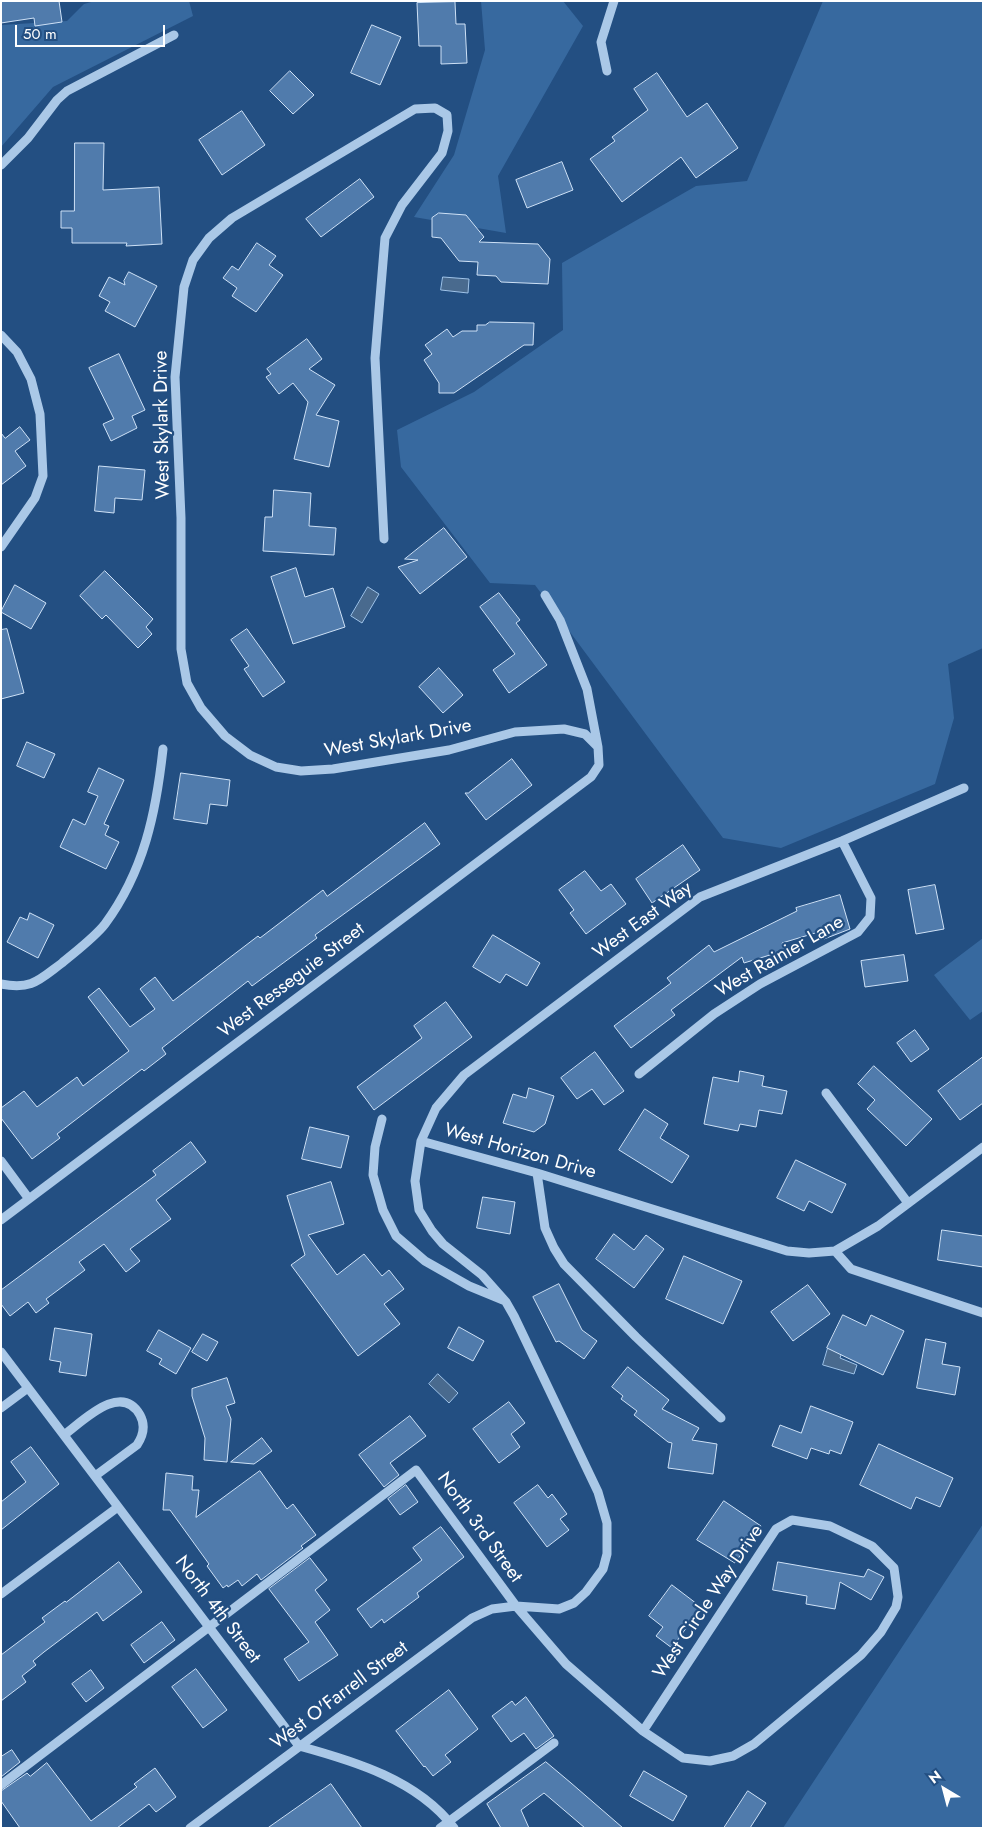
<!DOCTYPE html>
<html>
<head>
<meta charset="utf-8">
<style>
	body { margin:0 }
	#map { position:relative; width:984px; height:1829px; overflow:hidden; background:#234f82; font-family:Jost,sans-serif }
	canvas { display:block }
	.frame { position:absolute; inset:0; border:2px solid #fff; pointer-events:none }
	.north { position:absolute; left:919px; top:1764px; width:50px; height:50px; -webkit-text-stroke:4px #234f82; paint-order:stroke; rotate:323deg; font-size:14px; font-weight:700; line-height:20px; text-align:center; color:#fff }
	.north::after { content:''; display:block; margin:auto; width:18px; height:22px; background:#fff; clip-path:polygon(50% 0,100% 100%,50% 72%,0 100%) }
	.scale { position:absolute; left:15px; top:25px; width:150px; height:22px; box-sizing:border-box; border:2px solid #fff; border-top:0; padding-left:6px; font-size:15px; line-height:18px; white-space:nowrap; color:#fff; -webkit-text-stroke:4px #234f82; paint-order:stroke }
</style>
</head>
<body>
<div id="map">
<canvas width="984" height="1829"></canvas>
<div class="frame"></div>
<div class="north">N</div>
<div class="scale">50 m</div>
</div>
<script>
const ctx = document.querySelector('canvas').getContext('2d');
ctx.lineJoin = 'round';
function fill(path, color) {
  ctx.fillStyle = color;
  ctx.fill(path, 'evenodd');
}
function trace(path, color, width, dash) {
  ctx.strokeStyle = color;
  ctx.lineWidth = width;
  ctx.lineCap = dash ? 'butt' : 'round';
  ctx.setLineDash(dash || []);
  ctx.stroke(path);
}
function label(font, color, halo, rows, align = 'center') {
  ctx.font = font + ' Jost,sans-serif';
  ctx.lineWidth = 4.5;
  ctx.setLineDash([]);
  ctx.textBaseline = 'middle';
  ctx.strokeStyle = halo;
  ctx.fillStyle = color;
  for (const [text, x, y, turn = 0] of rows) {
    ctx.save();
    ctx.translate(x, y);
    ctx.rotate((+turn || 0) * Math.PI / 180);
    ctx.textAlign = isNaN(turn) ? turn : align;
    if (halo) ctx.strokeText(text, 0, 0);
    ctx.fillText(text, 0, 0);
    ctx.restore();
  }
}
fill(new Path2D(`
	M95,1H189L193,16L53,87L1,147V25L67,21L84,4Z
	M481,1H563L583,26L498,176L506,233L414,217L454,155L485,50Z
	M823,1H983V648L948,664L954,718L935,784L781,848L723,838L535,585L490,583L401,467L397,430L474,392L563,330L562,263L696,186L747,181Z
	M983,938V1011L970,1020L934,975Z
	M983,1524V1828H783Z`), '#37699f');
const water = new Path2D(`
	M443,277L469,279L468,293L441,290Z
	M368,587L379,594L362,623L351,616Z
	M828,1348L842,1352L840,1358L857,1365L854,1374L823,1365Z
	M438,1374L458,1393L449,1403L429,1384Z`);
fill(water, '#496a8e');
trace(water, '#9fc3e8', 1);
const building = new Path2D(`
	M1,1H59L62,22L35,26L34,18L1,23Z
	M455,2L456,24H465L467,63L441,64V46H419L417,3Z
	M372,25L401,37L380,85L351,73Z
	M290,71L314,95L293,114L270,91Z
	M657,73L687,117L707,103L738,148L696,178L681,157L622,202L590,159L615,141L612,137L648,110L634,89Z
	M242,111L265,145L222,175L199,140Z
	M75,143H104L103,190L159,187L162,244L126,246L127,243H72V228H61V211H74Z
	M562,162L573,190L527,208L516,180Z
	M360,179L374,197L321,237L306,219Z
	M439,213L466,215L484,237L479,242L538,244L550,259L548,284L501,282L496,276L477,275L478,262L459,261L441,238L432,237V218Z
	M257,243L276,256L269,265L283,275L256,312L232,296L237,288L223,278L232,266L238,270Z
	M129,272L157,286L135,327L105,311L110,302L99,296L109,277L125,285L124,281Z
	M490,322L534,323L533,345H524L454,393H439V383L424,360L432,354L425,345L447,329L453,337L462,331H477V325H485Z
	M307,339L322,359L309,369L335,385L316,415L339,421L329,467L294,459L308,402L293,383L279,394L266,377L271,374L267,369Z
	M119,354L145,410L132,416L137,428L111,441L103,424L114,419L89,368Z
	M20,427L30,440L15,451L26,466L1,485V433L5,438Z
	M99,466L145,470L142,500L115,498L114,513L95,511Z
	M274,490L311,493L309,526L336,528L334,555L263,551L265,517H272Z
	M444,528L467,557L420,594L398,567L418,560L405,559Z
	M296,568L305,597L333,588L345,627L293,644L271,577Z
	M105,571L153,619L146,627L152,634L138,648L106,615L102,619L80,596Z
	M15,585L46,603L31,629L1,612Z
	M499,593L520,620L516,623L547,665L509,693L493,670L515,654L480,607Z
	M7,629L24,693L1,699V630Z
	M247,629L285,682L263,697L244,669L249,666L231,640Z
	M439,668L463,695L443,713L419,687Z
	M27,742L55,754L44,778L17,766Z
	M512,759L532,785L486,820L465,793H468Z
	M99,768L124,780L104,824L109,826L105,835L119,842L106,869L60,847L73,819L85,825L98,796L88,792Z
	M181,773L230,780L227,806L210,804L207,824L174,819Z
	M425,823L440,844L315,935L317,938L252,986L248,981L162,1048L166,1054L144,1071L142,1069L57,1134L60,1138L32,1159L1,1118V1108L24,1091L37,1107L77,1077L83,1086L129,1051L88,997L99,988L130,1027L155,1009L140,989L155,977L173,1001L258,936L260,938L323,890L327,896Z
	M683,845L700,870L652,903L636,879Z
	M585,871L601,891L611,884L626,904L586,934L570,913L574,910L559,890Z
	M935,885L944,929L916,934L908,890Z
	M840,895L850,929L824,939L822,931L782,943L786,950L744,963L742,957L671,1010L675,1015L631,1048L614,1026L671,983L667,978L709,945L714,952L797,911L796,908Z
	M30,913L54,925L38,958L7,942L20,917L27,920Z
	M493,935L540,963L527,986L506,974L500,983L473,967Z
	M904,955L908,981L865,987L861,961Z
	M446,1002L472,1037L374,1110L357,1087L422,1038L414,1026Z
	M915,1030L929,1049L911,1062L897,1043Z
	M595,1052L624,1091L604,1105L592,1089L577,1099L561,1078Z
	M983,1057V1103L960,1120L938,1091Z
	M874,1066L932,1119L906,1146L867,1109L875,1100L858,1084Z
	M740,1071L764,1076L762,1086L787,1091L782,1114L759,1110L756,1127L740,1124L738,1131L704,1124L713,1077L738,1082Z
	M529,1088L554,1096L545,1124L534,1132L503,1123L513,1094L526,1098Z
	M645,1109L668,1124L660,1138L689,1156L672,1183L619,1150Z
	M310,1127L349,1136L341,1168L302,1159Z
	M191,1142L206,1162L156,1200L171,1219L130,1249L140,1261L126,1272L104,1244L79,1262L85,1270L46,1299L49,1303L36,1313L28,1302L10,1316L1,1304V1290L156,1175L153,1171Z
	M796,1160L846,1184L832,1213L809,1201L804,1211L777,1198Z
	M331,1182L344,1224L308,1235L337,1275L364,1254L382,1276L389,1270L404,1289L384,1304L400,1324L358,1356L291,1265L305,1255L287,1196Z
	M483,1197L515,1202L510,1234L477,1228Z
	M942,1230L983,1236V1267L938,1260Z
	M614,1234L634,1250L646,1235L664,1249L634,1288L596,1259Z
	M684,1256L742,1281L723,1324L666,1299Z
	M559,1284L582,1330L597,1341L584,1359L559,1341L556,1342L533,1297Z
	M808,1285L830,1314L793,1341L771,1312Z
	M843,1315L866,1326L871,1315L904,1331L883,1375L827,1348Z
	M459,1327L484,1341L473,1361L448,1348Z
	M55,1328L92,1334L86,1376L59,1372L61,1362L50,1360Z
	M159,1330L191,1348L176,1374L159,1364L162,1359L147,1351Z
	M203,1334L218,1342L207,1361L192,1352Z
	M926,1339L946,1343L942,1364L960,1367L955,1395L917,1388Z
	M628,1367L669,1400L662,1409L699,1428L692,1440L717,1444L713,1474L668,1468L672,1443L668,1442L634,1415L637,1411L621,1399L623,1396L612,1387Z
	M227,1378L235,1403L226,1406L231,1419L227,1462L204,1460L205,1438L192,1396V1389Z
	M509,1402L525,1423L511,1434L520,1447L499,1463L473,1429Z
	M811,1406L853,1422L841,1454L830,1450L829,1454L811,1448L807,1459L772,1446L780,1425L801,1433Z
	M410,1416L426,1436L390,1463L399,1475L384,1487L359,1455Z
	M262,1438L272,1451L254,1464L231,1462Z
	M879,1444L953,1478L940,1507L916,1497L911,1509L860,1485Z
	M31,1447L59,1484L1,1530V1502L26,1482L11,1462Z
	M260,1471L287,1509L293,1504L316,1535L301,1546L303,1548L261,1580L257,1574L242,1586L238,1580L228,1587L227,1585L223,1588L207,1566L209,1564L170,1510H163L166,1473L193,1476L192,1490H199L196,1517Z
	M406,1485L418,1502L400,1515L388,1499Z
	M538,1485L548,1498L552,1494L567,1514L560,1519L569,1530L547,1547L514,1503Z
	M724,1501L761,1526L735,1563L697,1540Z
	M441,1527L464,1557L417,1593L419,1597L384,1623L382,1619L371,1628L357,1609L422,1560L413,1548Z
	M310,1558L327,1580L315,1590L330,1610L315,1622L338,1655L299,1681L284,1659L309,1642L269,1589Z
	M119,1562L142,1592L103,1621L97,1612L44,1652L33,1661L36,1665L22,1676L26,1682L1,1701V1655L45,1622L42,1618L65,1601L66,1602Z
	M778,1562L864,1577L868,1569L884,1577L871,1600L840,1582L835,1609L806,1604L807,1596L773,1590Z
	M672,1585L701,1607L672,1648L656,1636L663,1627L649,1616Z
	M162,1622L175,1640L144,1663L131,1645Z
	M196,1669L227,1710L203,1728L172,1687Z
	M91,1670L104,1688L86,1702L72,1684Z
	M449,1690L478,1729L445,1755L451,1762L433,1776L425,1766L424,1767L396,1731Z
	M526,1697L554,1736L536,1749L524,1733L511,1742L492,1716L512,1701L515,1705Z
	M12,1750L20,1762L1,1777V1757Z
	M546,1762L571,1783L623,1828H585L544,1793L521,1810L529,1828H501L487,1804Z
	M47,1763L91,1821L137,1787L134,1784L155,1768L176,1797L156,1812L149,1804L117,1828H20L1,1801V1791L27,1773L30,1776Z
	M644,1771L687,1796L673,1821L630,1796Z
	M331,1784L362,1828H268Z
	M748,1791L766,1803L750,1828H724Z`);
fill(building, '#507bac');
trace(building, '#cee1f6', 1);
trace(new Path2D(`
	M607,71L601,42L614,1
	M1,165L28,138L57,100L67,91L174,35
	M1,335L17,352L31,379L40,414L43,476L35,498L1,547
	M545,595L560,620L587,689L598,747
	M1,984C32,990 39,980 62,963C75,952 95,937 105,924C144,871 156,813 163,749
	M639,1074L714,1014L760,984L858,932L870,917L871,898L842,841
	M826,1093L908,1203
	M382,1119L375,1147L373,1175L383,1210L396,1236L425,1261L469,1286L503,1300
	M421,1141L537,1173L787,1251L809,1253L835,1251L878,1226L983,1147
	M1,1161L29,1199
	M537,1173L545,1228L554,1248L564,1264L636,1337L721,1418
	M1,1220L591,777L599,765L598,747L585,734L564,729L515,732L449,750L333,769L301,771L276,767L250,755L225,736L201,708L187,683L181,649V518L175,377L184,287L193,260L209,238L232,218L415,109L435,108L447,115L448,131L442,153L402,205L385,238L375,358L384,539
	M835,1251L851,1269L983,1313
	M1,1352L299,1746C354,1761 418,1780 454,1828
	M1,1408L28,1388
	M64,1435C82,1422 121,1381 140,1415C146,1426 143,1436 137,1445L95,1476
	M1,1594L118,1507
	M1,1785L416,1470L516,1606L566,1664L643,1731L683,1758L710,1761L733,1756L754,1744L861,1655L881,1632L896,1607L898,1597L894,1568L872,1546L830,1526L792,1520L776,1529L643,1731
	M190,1828L472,1618L492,1609L516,1606L559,1609L574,1603L586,1592L603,1569L607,1554V1523L598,1492L514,1316L506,1302L482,1275L443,1244L432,1231L419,1210L415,1181L421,1141L436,1108L464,1075L700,897L842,841L964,788
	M440,1828L554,1743`), '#aac8e7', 9);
label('19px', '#fff', '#234f82', [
	["West Skylark Drive",163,425,-91],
	["West Skylark Drive",398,739,-10],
	["West East Way",643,921,-36],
	["West Rainier Lane",780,957,-30],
	["West Resseguie Street",292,981,-37],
	["West Horizon Drive",520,1152,16],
	["North 3rd Street",479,1528,54],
	["West Circle Way Drive",709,1602,-56],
	["North 4th Street",217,1610,53],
	["West O'Farrell Street",340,1696,-37]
]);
</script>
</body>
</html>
